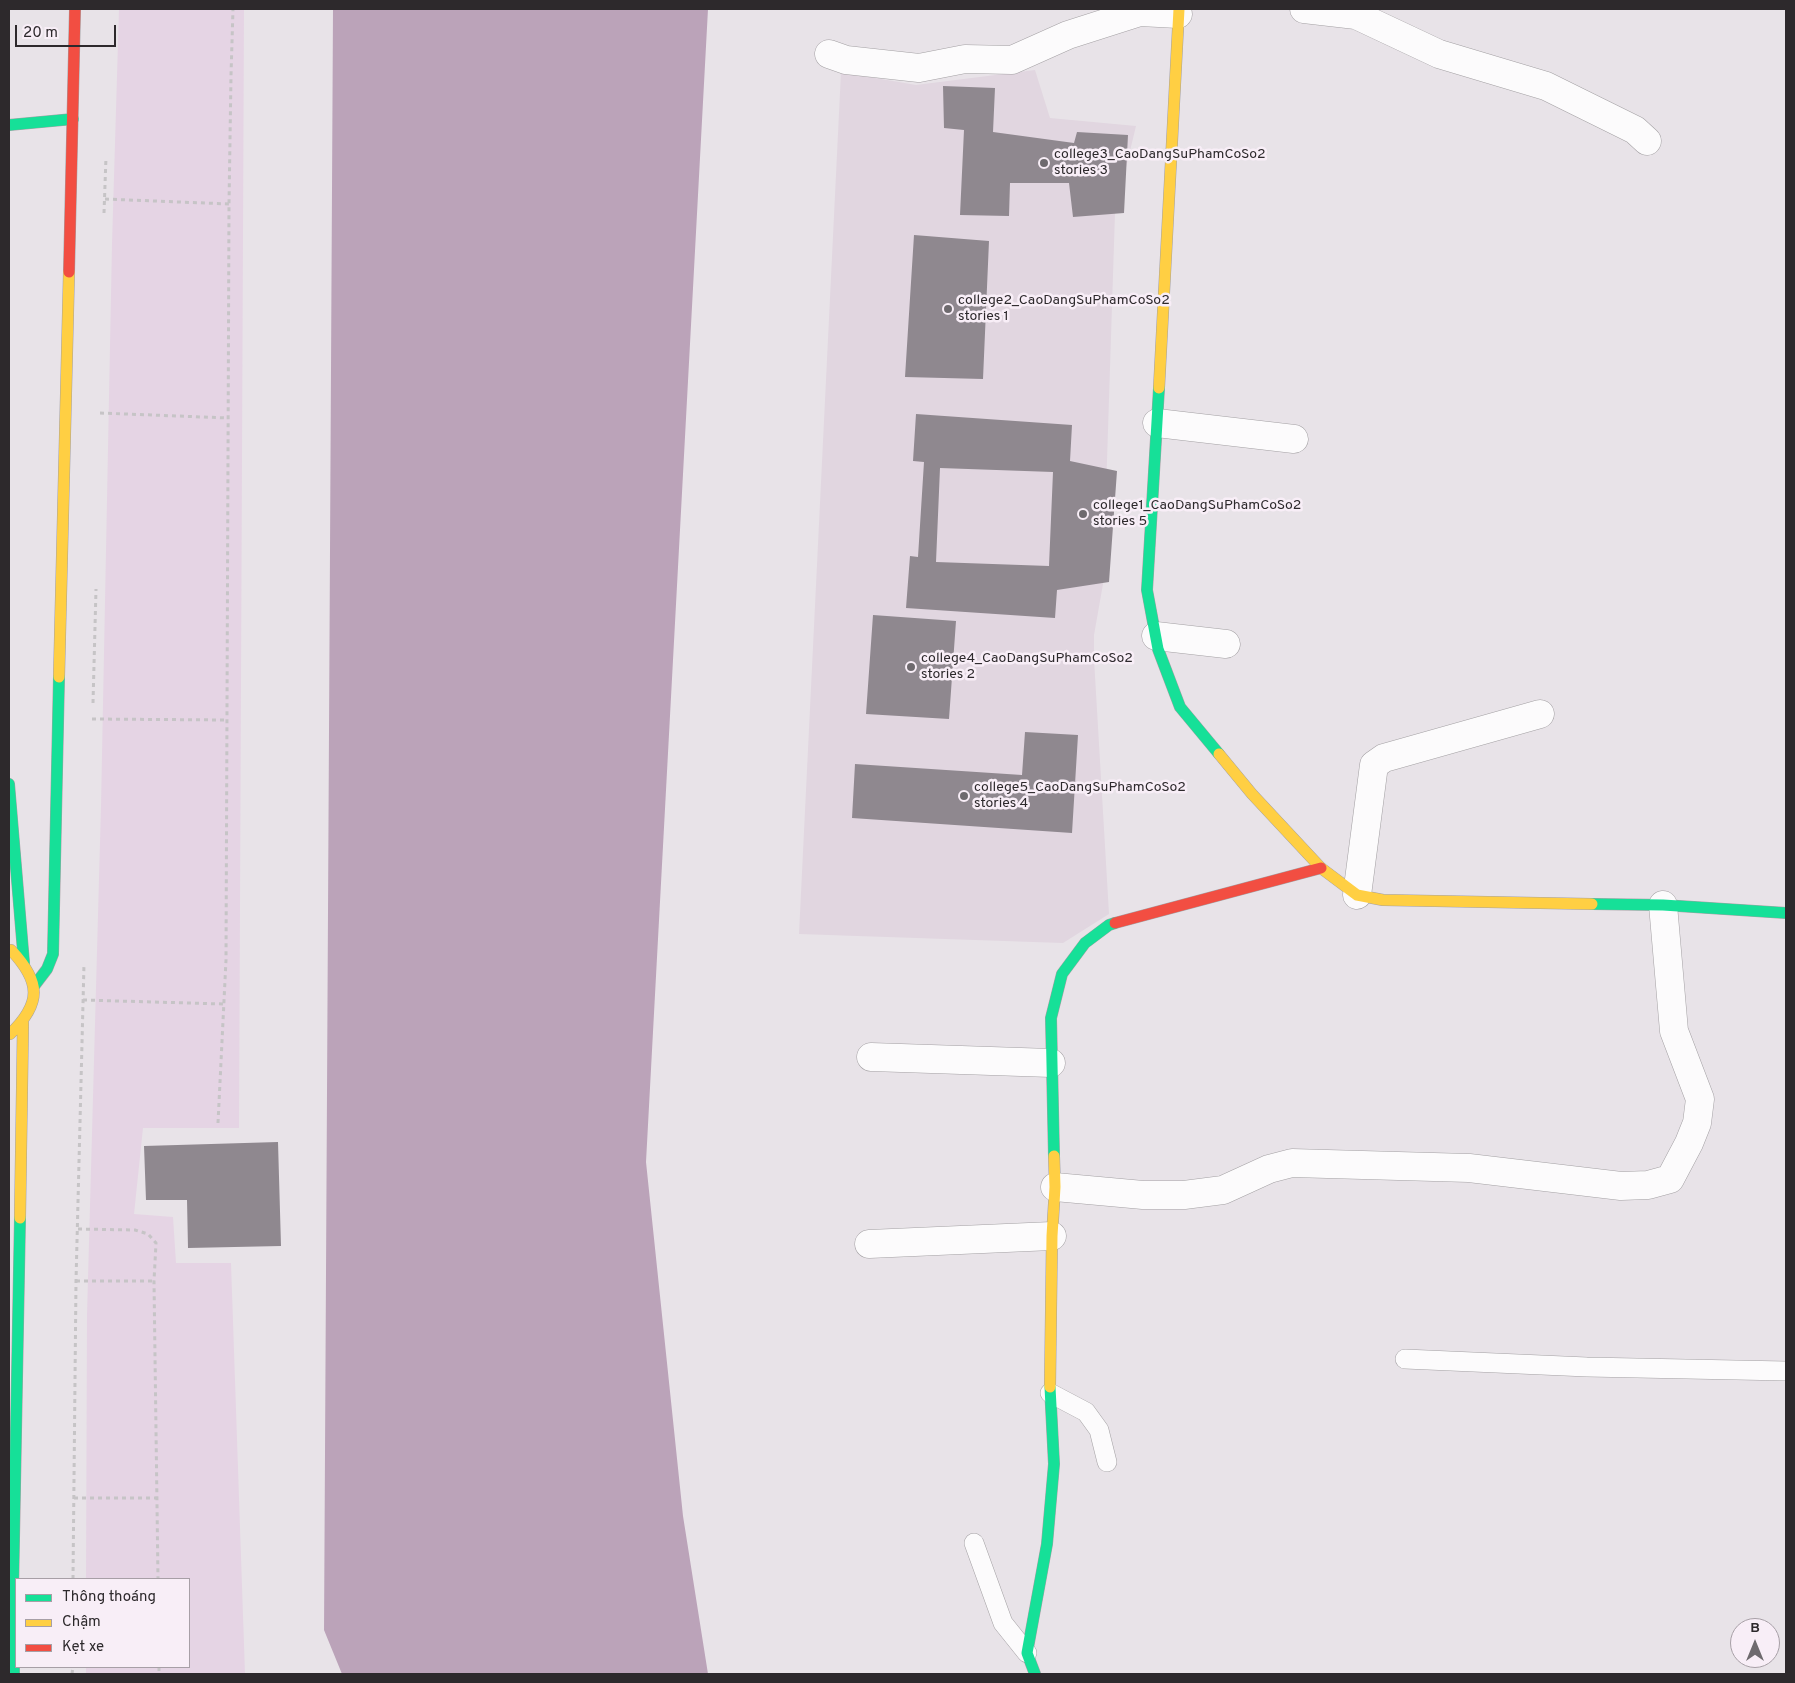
<!DOCTYPE html>
<html>
<head>
<meta charset="utf-8">
<style>
	body { margin:0 }
	#map { position:relative; width:1795px; height:1683px; overflow:hidden; background:#e8e3e8; font-family:Overpass,sans-serif }
	canvas { display:block }
	.frame { position:absolute; inset:0; border:10px solid #2d292c; pointer-events:none }
	.legend { position:absolute; left:15px; top:1578px; width:175px; height:90px; box-sizing:border-box; background:#f8eef7; border:1px solid #a79fa6; margin:0; padding:6px 9px; list-style:none; font-size:15px; color:#2d292c }
	.legend li { display:flex; align-items:center; gap:10px; height:25px }
	.legend b { width:25px; border:1px solid #a79fa6 }
	.north { position:absolute; left:1730px; top:1618px; width:50px; height:50px; box-sizing:border-box; background:#f8eef7; border:1px solid #a79fa6; border-radius:50%; rotate:0deg; font-size:14px; font-weight:700; line-height:20px; text-align:center; color:#2d292c }
	.north::after { content:''; display:block; margin:auto; width:18px; height:22px; background:#6e6a6e; clip-path:polygon(50% 0,100% 100%,50% 72%,0 100%) }
	.scale { position:absolute; left:15px; top:25px; width:101px; height:22px; box-sizing:border-box; border:2px solid #2d292c; border-top:0; padding-left:6px; font-size:15px; line-height:18px; white-space:nowrap; color:#2d292c; -webkit-text-stroke:4px #f8eef7; paint-order:stroke }
</style>
</head>
<body>
<div id="map">
<canvas width="1795" height="1683"></canvas>
<div class="frame"></div>
<ul class="legend">
<li><b style="height:6px;background:#16e098"></b>Thông thoáng</li>
<li><b style="height:6px;background:#ffcf43"></b>Chậm</li>
<li><b style="height:6px;background:#f24e42"></b>Kẹt xe</li>
</ul>
<div class="north">B</div>
<div class="scale">20 m</div>
</div>
<script>
const ctx = document.querySelector('canvas').getContext('2d');
ctx.lineJoin = 'round';
function fill(path, color) {
  ctx.fillStyle = color;
  ctx.fill(path, 'evenodd');
}
function trace(path, color, width, dash) {
  ctx.strokeStyle = color;
  ctx.lineWidth = width;
  ctx.lineCap = dash ? 'butt' : 'round';
  ctx.setLineDash(dash || []);
  ctx.stroke(path);
}
function label(font, color, halo, rows, align = 'center') {
  ctx.font = font + ' Overpass,sans-serif';
  ctx.lineWidth = 5;
  ctx.setLineDash([]);
  ctx.textBaseline = 'middle';
  ctx.strokeStyle = halo;
  ctx.fillStyle = color;
  for (const [text, x, y, turn = 0] of rows) {
    ctx.save();
    ctx.translate(x, y);
    ctx.rotate((+turn || 0) * Math.PI / 180);
    ctx.textAlign = isNaN(turn) ? turn : align;
    if (halo) ctx.strokeText(text, 0, 0);
    ctx.fillText(text, 0, 0);
    ctx.restore();
  }
}
fill(new Path2D(`
	M1035,70L1050,118L1136,126L1115,213L1103,584L1094,635V659L1109,914L1063,943L799,934L841,72L916,85Z`), '#e1d6e0');
fill(new Path2D(`
	M119,9H244L239,1128H143L134,1214L173,1217L176,1263H231L245,1674H86V1667H189V1579H86L87,1315L101,806L112,244Z`), '#e5d4e4');
fill(new Path2D(`
	M333,9H708L646,1162L683,1516L708,1674H342L324,1630Z`), '#bba3b9');
fill(new Path2D(`
	M943,86L995,88L993,132L1074,143L1077,132L1128,135L1124,213L1073,217L1069,183H1010L1009,216L960,215L964,130L944,128Z
	M914,235L989,241L983,379L905,377Z
	M916,414L1072,425L1070,461L1117,471L1109,582L1057,590L1055,618L906,608L910,556L918,557L924,462L913,461ZM940,468L1053,472L1049,566L936,562Z
	M873,615L956,621L949,719L866,714Z
	M1025,732L1078,735L1072,833L852,818L855,764L1022,775Z
	M278,1142L281,1246L188,1248L187,1200H146L144,1146Z`), '#8f888f');
const lane = new Path2D(`
	M1405,1359L1587,1367L1786,1371
	M1050,1393L1086,1412L1099,1430L1107,1462
	M974,1543L1003,1623L1027,1653`);
const street = new Path2D(`
	M1304,9L1356,15L1439,54L1546,86L1635,130L1647,141
	M829,54L846,60L919,68L965,59L1012,60L1068,35L1140,12L1178,14
	M1157,423L1294,439
	M1156,636L1226,644
	M1357,895L1374,765L1384,758L1540,714
	M871,1057L1051,1063
	M1055,1187L1143,1195H1184L1223,1190L1269,1169L1292,1163L1469,1168L1621,1186L1648,1185L1670,1179L1689,1143L1697,1123L1700,1099L1674,1031L1663,905
	M869,1244L1052,1236`);
const fast = new Path2D(`
	M9,125L73,119
	M1159,388L1147,590L1158,649L1180,707L1219,754
	M9,784L24,963
	M1592,904L1663,905L1786,913
	M34,986L47,969L53,954L59,677
	M1054,1156L1051,1018L1062,974L1085,943L1109,925L1115,923
	M14,1674L13,1591L20,1218
	M1035,1674L1027,1653L1047,1544L1054,1464L1050,1387`);
const slow = new Path2D(`
	M1159,388L1179,9
	M59,677L69,272
	M1219,754L1252,794L1321,868L1357,895L1383,900L1592,904
	M10,1034C42,1003 41,982 11,950
	M20,1218L23,1023
	M1050,1387L1052,1236L1055,1187L1054,1156`);
const jam = new Path2D(`
	M69,272L75,9
	M1115,923L1321,868`);
trace(lane, '#a3a0a3', 20);
trace(street, '#a3a0a3', 29);
trace(fast, '#a3a0a3', 12);
trace(slow, '#a3a0a3', 12);
trace(jam, '#a3a0a3', 12);
trace(new Path2D(`
	M105,199L229,204
	M104,213L106,157
	M100,413L228,418
	M93,703L96,589
	M92,719L227,720
	M83,1000L224,1004
	M218,1123L226,960L229,204L231,75L233,9
	M78,1229L135,1230L148,1234L156,1243L154,1281L158,1579
	M76,1281H154
	M74,1498H156
	M73,1579L76,1281L84,964
	M159,1667V1674
	M72,1674L73,1667`), '#c6c4c6', 3, [4, 4]);
trace(lane, '#fcfbfc', 19);
trace(street, '#fcfbfc', 28);
trace(fast, '#16e098', 11);
trace(slow, '#ffcf43', 11);
trace(jam, '#f24e42', 11);
for (const [x, y, r, color] of [
	[1044,163,5,"#6e6a6e"],
	[948,309,5,"#6e6a6e"],
	[1083,514,5,"#6e6a6e"],
	[911,667,5,"#6e6a6e"],
	[964,796,5,"#6e6a6e"]
]) {
  const dot = new Path2D();
  dot.arc(x, y, r, 0, 2 * Math.PI);
  ctx.fillStyle = color;
  ctx.fill(dot);
  trace(dot, '#f8eef7', 2);
}
label('14px', '#2d292c', '#f8eef7', [
	["college3_CaoDangSuPhamCoSo2",1054,155],
	["stories 3",1054,171],
	["college2_CaoDangSuPhamCoSo2",958,301],
	["stories 1",958,317],
	["college1_CaoDangSuPhamCoSo2",1093,506],
	["stories 5",1093,522],
	["college4_CaoDangSuPhamCoSo2",921,659],
	["stories 2",921,675],
	["college5_CaoDangSuPhamCoSo2",974,788],
	["stories 4",974,804]
], 'left');
</script>
</body>
</html>
